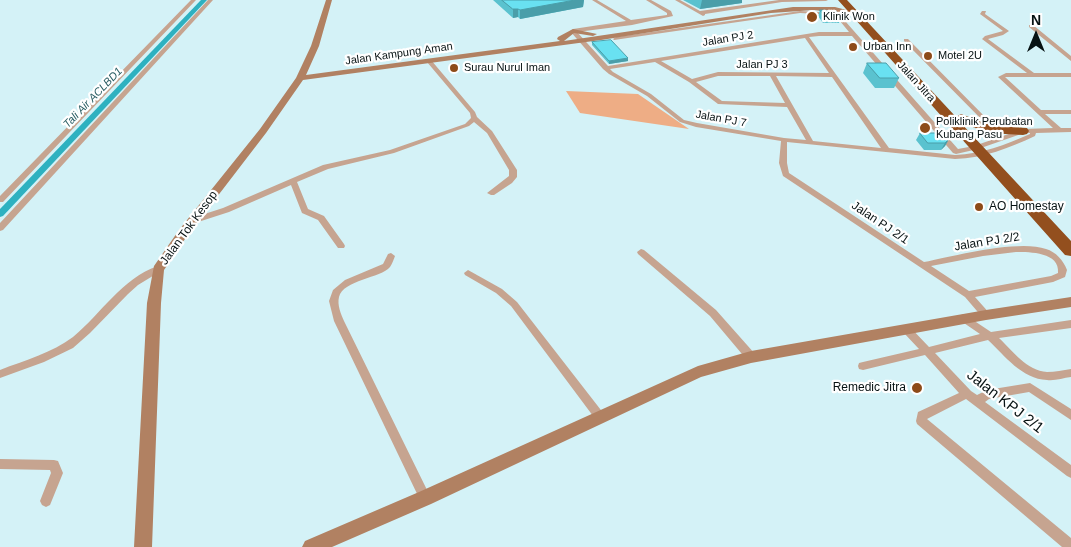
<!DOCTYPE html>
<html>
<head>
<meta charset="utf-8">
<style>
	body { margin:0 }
	#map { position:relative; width:1071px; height:547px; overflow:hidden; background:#d4f2f7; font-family:Helvetica,sans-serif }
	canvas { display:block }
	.north { position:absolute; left:1011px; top:10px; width:50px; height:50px; -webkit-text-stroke:4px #fff; paint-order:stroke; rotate:0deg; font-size:14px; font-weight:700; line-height:20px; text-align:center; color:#071213 }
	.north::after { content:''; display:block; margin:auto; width:18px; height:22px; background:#071213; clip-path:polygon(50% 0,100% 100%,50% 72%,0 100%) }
</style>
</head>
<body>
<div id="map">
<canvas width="1071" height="547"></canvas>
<div class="north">N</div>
</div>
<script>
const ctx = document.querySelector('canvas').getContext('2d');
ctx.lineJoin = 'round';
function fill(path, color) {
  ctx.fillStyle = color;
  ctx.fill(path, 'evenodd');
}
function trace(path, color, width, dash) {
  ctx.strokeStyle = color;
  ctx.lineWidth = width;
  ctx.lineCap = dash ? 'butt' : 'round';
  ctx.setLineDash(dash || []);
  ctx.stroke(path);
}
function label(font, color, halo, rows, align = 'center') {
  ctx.font = font + ' Helvetica,sans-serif';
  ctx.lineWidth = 4.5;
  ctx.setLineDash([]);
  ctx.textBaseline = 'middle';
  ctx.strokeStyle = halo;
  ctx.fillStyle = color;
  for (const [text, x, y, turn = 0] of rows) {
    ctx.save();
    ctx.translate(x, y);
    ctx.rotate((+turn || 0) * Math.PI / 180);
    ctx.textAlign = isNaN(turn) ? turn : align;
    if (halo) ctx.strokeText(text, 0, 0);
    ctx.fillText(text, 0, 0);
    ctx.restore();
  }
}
fill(new Path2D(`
	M566,91L638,94L689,129L580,113Z`), '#eead85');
fill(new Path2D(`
	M201,0H207L3,216L0,217V209Z`), '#2eb1c0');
fill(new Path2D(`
	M191,0H196L3,202H0V196Z
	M208,0H213L3,230L0,231V223Z
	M592,0H597L631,20L667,15V13L646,0H651L671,11L673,16L632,25L577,32L608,66L819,32H849L835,15L800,13L614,40L613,39L616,37L800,11L838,13L958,149L974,146L1023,129L1053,128L998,77L1006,73H1027L982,39L985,36L1003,31L980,14L982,11H986L985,14L1009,31L1003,35L988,39L1034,73H1071V77H1005L1041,110H1071V114H1045L1061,128H1071V132L1036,133L1035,136C1009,148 984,158 955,159L787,142V163L789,173L924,262C954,256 1019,239 1046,249C1056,252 1063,260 1067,270L1065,277L1053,282L975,297L991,315L989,318H983L965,297L783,176L779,163L781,141L696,127L680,122L647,96L609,74L603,69L570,31L573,29L626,21ZM819,36H852L953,153L956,154L978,149L1024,133H1030V134C1005,145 982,154 955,155L889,148L809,37ZM805,38L829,73L718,72L692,79L661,61ZM655,62L689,82L718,104L787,107L806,140L784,138L697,123L684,120L651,94L613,72L610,69ZM718,76H770L785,103L722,101L696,82ZM776,76L832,77L881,148L813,141ZM1016,252C1030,252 1060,252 1058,273L1051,276L969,291L931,266L983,256Z
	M675,0H680L700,11L779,0H828L826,1L782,2L705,14V15L703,16Z
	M1029,25H1033L1071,56V61L1029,27Z
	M904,39H908L996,128V130H992L904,41Z
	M429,59L431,60L475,112L477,117L492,131L517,170V177L512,183L494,195H491L487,193L509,176V170L487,133L474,122L469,126L394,153L328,169L297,182L308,209L324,216L344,244L345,246L344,248H338L318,220L302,213L291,185L229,212L195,223H189L188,221L189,219L223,208L323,165L390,150L465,124L471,118L470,113L427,62V60Z
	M641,249L644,250L716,310L755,354L756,357L755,360L751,361L747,360L710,316L638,254L637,252Z
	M391,253L395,256C394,259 392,264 390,267C381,278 343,280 339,297C337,305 341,314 344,321L429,494L431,498L429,502L425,504L421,502L334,321L329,301L333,290L345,280L383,264L388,254Z
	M158,266L161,267L162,269L161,271L138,285L128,294L90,333L73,348L44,362L0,378V370C25,360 52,353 73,337C101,314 122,278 158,266Z
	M468,270L502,289L517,302L604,414L605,417L604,420L600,422L596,420L511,306L496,293L465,275L464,273Z
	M964,314L991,332L1071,320V328L999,338C1013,351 1027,371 1047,372C1055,372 1063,370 1071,369V377C1063,378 1055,381 1047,380C1022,379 1005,356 988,340L935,353L971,391L977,395L987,390L1030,383L1071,409V420L1029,392L989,399L985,402L1071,465V478L1067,476L966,399L927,419L1071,538V547H1062L917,424L916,421L918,412L959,393L925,355L863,370L859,369L858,366L859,363L863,362L919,349L903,332L901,329L903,326L906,325L909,326L929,347L980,334L961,321L959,318L961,315Z
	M0,459L54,460L58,461L63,473L50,505L46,507L42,505L40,501L51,473L50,470L0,469Z`), '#c6a490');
fill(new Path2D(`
	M326,0H332L319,46L306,75L560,41L557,39L558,37L573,29L597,34L593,36L574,33L564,41L793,7H835L858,13L854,15L814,10L771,13L601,40L303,80L266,133L187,236L164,270L161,303L152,547H134L147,303L154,266L179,230L260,129L296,78L311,46Z
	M1071,297V307L986,320L751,363L701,377L431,504L332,547H302L305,541L419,492L698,366L751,351L986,310Z`), '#b18162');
fill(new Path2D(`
	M838,0H847L956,117L961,114L990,125L1027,128L1029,131L1027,134L1023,135L988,133L960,122L1071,241V256L1065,255Z`), '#934f1e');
fill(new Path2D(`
	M493,0H584L583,7L520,19L518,17L513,18Z
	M683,0H742V3L700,9Z
	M820,10L841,17L839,23H823L818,16Z
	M592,42L628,58V61L609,64L592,45Z
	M867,63L899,78L894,88H875L863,73Z
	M920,133L949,139L945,146L941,150H924L916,140Z`), '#5ac2cf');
fill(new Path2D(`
	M575,0H584L583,7L520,19V10Z
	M702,0H742V3L700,9Z
	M513,9H518V17L513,18Z
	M628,58V61L609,64V61Z
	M949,139L945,146L941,150L945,143Z`), '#4a9ea9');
const building = new Path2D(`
	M502,0H575L520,10L518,9H513Z
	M820,10L836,11L841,17H826Z
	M611,40L628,58L609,61L592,42Z
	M867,63H886L899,78H880Z
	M920,133H943L949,139L945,143H928Z`);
fill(building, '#69e1f1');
trace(building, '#4a9ea9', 1);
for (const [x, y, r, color] of [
	[812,17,6,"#8d4b19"],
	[853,47,5,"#8d4b19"],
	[928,56,5,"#8d4b19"],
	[454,68,5,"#8d4b19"],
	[925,128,6,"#8d4b19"],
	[979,207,5,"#8d4b19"],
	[917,388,6,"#8d4b19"]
]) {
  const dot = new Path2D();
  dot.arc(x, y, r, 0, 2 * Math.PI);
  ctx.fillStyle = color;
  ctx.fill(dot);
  trace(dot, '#fff', 2);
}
label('11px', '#071213', '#fff', [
	["Klinik Won",823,17],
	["Urban Inn",863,47],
	["Motel 2U",938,56],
	["Surau Nurul Iman",464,68],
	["Poliklinik Perubatan",936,122],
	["Kubang Pasu",936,135]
], 'left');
label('11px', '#071213', '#fff', [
	["Jalan PJ 2",728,39,-9],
	["Jalan Kampung Aman",399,54,-8],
	["Jalan PJ 3",762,65],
	["Jalan Jitra",916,82,48],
	["Jalan PJ 7",721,119,10]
]);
label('italic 11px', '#295d63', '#fff', [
	["Tali Air ACLBD1",93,98,-46]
]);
label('12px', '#071213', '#fff', [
	["AO Homestay",989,207],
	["Remedic Jitra",906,388,"right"]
], 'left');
label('12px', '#071213', '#fff', [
	["Jalan PJ 2/1",880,223,34],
	["Jalan Tok Kesop",189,228,-54],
	["Jalan PJ 2/2",987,242,-9]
]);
label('15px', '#071213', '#fff', [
	["Jalan KPJ 2/1",1005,402,38]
]);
</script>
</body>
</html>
